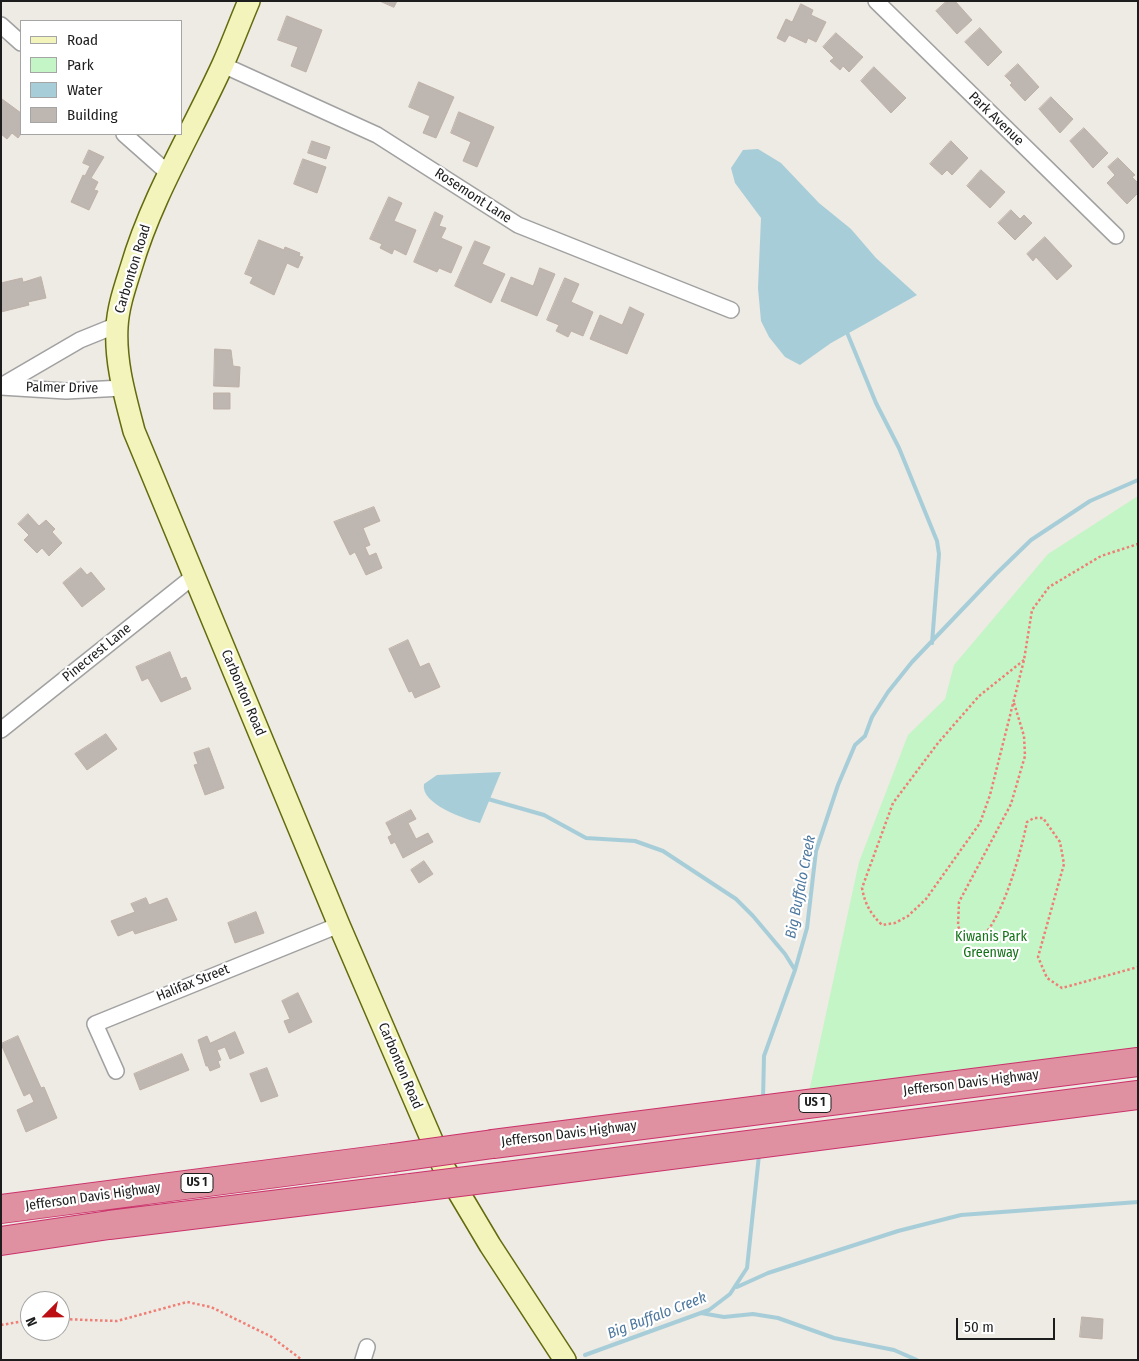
<!DOCTYPE html>
<html>
<head>
<meta charset="utf-8">
<style>
	body { margin:0 }
	#map { position:relative; width:1139px; height:1361px; overflow:hidden; background:#eeeae4; font-family:"Fira Sans Condensed",sans-serif }
	canvas { display:block }
	.frame { position:absolute; inset:0; border:2px solid #1d1d1d; pointer-events:none }
	.legend { position:absolute; left:20px; top:20px; width:162px; height:115px; box-sizing:border-box; background:#fff; border:1px solid #a5a5a5; margin:0; padding:6px 9px; list-style:none; font-size:15px; color:#1d1d1d }
	.legend li { display:flex; align-items:center; gap:10px; height:25px }
	.legend b { width:25px; border:1px solid #a5a5a5 }
	.north { position:absolute; left:20px; top:1291px; width:50px; height:50px; box-sizing:border-box; background:#fff; border:1px solid #a5a5a5; border-radius:50%; rotate:247deg; font-size:14px; font-weight:700; line-height:20px; text-align:center; color:#1d1d1d }
	.north::after { content:''; display:block; margin:auto; width:18px; height:22px; background:#bb0f13; clip-path:polygon(50% 0,100% 100%,50% 72%,0 100%) }
	.scale { position:absolute; left:956px; top:1318px; width:99px; height:22px; box-sizing:border-box; border:2px solid #1d1d1d; border-top:0; padding-left:6px; font-size:15px; line-height:18px; white-space:nowrap; color:#1d1d1d; -webkit-text-stroke:4px #fff; paint-order:stroke }
</style>
</head>
<body>
<div id="map">
<canvas width="1139" height="1361"></canvas>
<div class="frame"></div>
<ul class="legend">
<li><b style="height:6px;background:#f3f4bb"></b>Road</li>
<li><b style="height:14px;background:#c4f5c6"></b>Park</li>
<li><b style="height:14px;background:#a7ced8"></b>Water</li>
<li><b style="height:14px;background:#beb6b1"></b>Building</li>
</ul>
<div class="north">N</div>
<div class="scale">50 m</div>
</div>
<script>
const ctx = document.querySelector('canvas').getContext('2d');
ctx.lineJoin = 'round';
function fill(path, color) {
  ctx.fillStyle = color;
  ctx.fill(path, 'evenodd');
}
function trace(path, color, width, dash) {
  ctx.strokeStyle = color;
  ctx.lineWidth = width;
  ctx.lineCap = dash ? 'butt' : 'round';
  ctx.setLineDash(dash || []);
  ctx.stroke(path);
}
function label(font, color, halo, rows, align = 'center') {
  ctx.font = font + ' "Fira Sans Condensed",sans-serif';
  ctx.lineWidth = 4.5;
  ctx.setLineDash([]);
  ctx.textBaseline = 'middle';
  ctx.strokeStyle = halo;
  ctx.fillStyle = color;
  for (const [text, x, y, turn = 0] of rows) {
    ctx.save();
    ctx.translate(x, y);
    ctx.rotate((+turn || 0) * Math.PI / 180);
    ctx.textAlign = isNaN(turn) ? turn : align;
    if (halo) ctx.strokeText(text, 0, 0);
    ctx.fillText(text, 0, 0);
    ctx.restore();
  }
}
fill(new Path2D(`
	M1138,496V1077L804,1115L859,862L908,735L945,699L954,665L1048,554Z`), '#c4f5c6');
fill(new Path2D(`
	M758,149L781,163L819,203L851,229L876,258L917,295L831,343L800,365L785,357L769,337L761,321L758,288L761,218L735,183L731,168L743,150Z
	M501,772L480,823C465,819 420,804 424,784L437,775Z`), '#a7ced8');
trace(new Path2D(`
	M846,330L876,403L899,448L937,541L939,554L932,643
	M488,799L544,815L586,838L635,841L663,851L736,899L753,916L785,954L795,970
	M763,1100L764,1056L795,970L807,928L816,851L838,785L855,745L865,736L872,717L888,692L912,662L996,574L1031,540L1090,501L1138,480
	M737,1287L768,1273L898,1231L961,1215L1138,1202
	M701,1313L724,1317L753,1314L778,1318L834,1338L894,1350L917,1360
	M585,1355L709,1310L730,1294L747,1268L759,1155`), '#a7ced8', 4);
const building = new Path2D(`
	M380,1H397L394,7Z
	M947,1H955L972,20L957,34L936,11Z
	M801,4L813,10L811,15L826,22L816,42L808,38L806,43L789,35L785,42L777,38L786,19L792,22Z
	M287,16L322,30L306,72L291,66L298,47L278,40Z
	M980,28L1002,52L988,66L965,42Z
	M836,33L863,57L849,72L843,66L840,70L830,61L834,58L823,47Z
	M1018,64L1039,87L1025,101L1010,85L1012,83L1005,76Z
	M874,67L906,98L891,113L861,81Z
	M419,82L454,97L436,138L423,133L430,116L409,107Z
	M1051,97L1073,119L1060,133L1039,109Z
	M2,99L21,113V134L18,138L12,133L7,139L1,134Z
	M459,112L494,127L477,167L463,161L471,142L451,133Z
	M1084,128L1108,153L1093,168L1070,141Z
	M312,141L330,147L326,159L308,153Z
	M951,141L968,158L952,175L947,170L942,175L930,164Z
	M89,150L104,157L91,178L98,182L94,190L98,191L89,210L71,202L83,175L85,176L90,166L83,163Z
	M1118,158L1135,175L1132,177L1138,183V193L1127,204L1107,183L1115,175L1108,167Z
	M303,159L326,167L317,193L294,184Z
	M981,170L1005,192L990,208L967,186Z
	M389,197L402,203L394,221L416,230L406,255L394,249L392,254L380,248L382,244L370,239Z
	M1011,210L1020,219L1024,215L1032,223L1015,240L998,223Z
	M435,212L443,216L439,226L446,228L441,238L462,247L451,273L439,268L437,272L414,262Z
	M1045,237L1072,266L1057,280L1036,257L1033,261L1027,254Z
	M259,240L284,250L285,247L300,253L299,256L303,257L298,268L287,263L274,295L250,283L253,277L245,274Z
	M475,241L490,247L482,264L505,274L491,303L455,286Z
	M540,268L555,274L537,316L501,301L511,277L533,286Z
	M41,277L46,298L28,302L29,305L1,312V283L22,278L23,282Z
	M565,278L579,284L571,302L593,312L583,336L571,331L568,337L556,331L559,325L547,320Z
	M630,307L644,314L627,354L590,339L600,315L622,325Z
	M215,349L231,350L233,366L240,367L239,387L214,386Z
	M214,393H230V409H214Z
	M374,507L380,521L363,528L370,545L365,547L369,556L376,553L382,568L366,575L355,552L350,555L334,522Z
	M28,514L39,526L46,520L55,529L52,532L62,543L49,556L42,548L37,553L24,540L29,535L18,524Z
	M81,568L87,575L91,572L105,589L82,607L63,583Z
	M408,640L420,667L429,663L440,687L415,698L412,691L409,692L389,649Z
	M170,652L181,679L186,677L191,689L161,702L148,678L142,681L136,667Z
	M106,734L117,749L87,770L75,754Z
	M209,748L224,788L205,795L194,765L198,764L194,753Z
	M411,810L416,819L408,823L416,839L428,833L433,842L403,858L395,842L391,844L388,837L392,835L386,823Z
	M424,861L433,874L419,883L411,870Z
	M146,898L149,905L167,898L177,920L135,934L133,930L118,936L111,921L135,912L131,904Z
	M256,912L264,933L235,943L228,923Z
	M298,993L312,1022L289,1033L284,1021L290,1019L282,1001Z
	M235,1032L244,1053L230,1059L225,1047L217,1050L221,1060L218,1061L220,1067L210,1071L208,1066H206L198,1040L207,1036L210,1043Z
	M18,1036L41,1088L44,1087L57,1118L26,1132L17,1110L34,1102L30,1093L24,1096L1,1044Z
	M182,1054L189,1070L140,1090L134,1074Z
	M267,1068L278,1096L261,1102L250,1074Z
	M1082,1317L1103,1319L1102,1339L1080,1337Z`);
fill(building, '#beb6b1');
trace(building, '#beb1a7', 1);
const street = new Path2D(`
	M876,1L1116,236
	M1,25L21,43
	M223,65L377,135L518,225L731,310
	M124,134L168,173
	M1,386L80,340L117,325
	M1,387L66,391L122,388
	M1,730L194,576
	M116,1071L95,1024L339,925
	M363,1360L367,1347`);
const secondary = new Path2D(`
	M249,1C240,22 232,44 223,64C192,132 152,196 131,268C125,287 118,307 117,327C115,363 125,396 134,431L339,925L443,1166L490,1245L565,1360`);
const highway = new Path2D(`
	M493,1144L1138,1062
	M507,1176L1138,1095
	M1,1209L392,1158
	M1,1241L109,1225L411,1188`);
trace(street, '#a1a1a1', 18);
trace(secondary, '#636b0d', 24);
trace(highway, '#cb316a', 30);
trace(new Path2D(`
	M1024,660L979,696L938,743L893,803L862,888C865,904 870,913 882,925L895,923L908,916L926,899L980,823L990,795L1024,660L1032,610L1049,587L1101,556L1138,544
	M1014,703L1024,736L1025,756L1011,804L959,902L958,926L962,935L979,940C1002,922 1021,852 1027,822L1034,818H1043L1060,842L1064,864L1038,957L1047,978L1062,988L1138,967
	M60,1319L117,1321L187,1302L211,1307L270,1336L302,1360
	M1,1325L30,1320`), '#ef7e74', 2.5, [2.5, 2.5]);
trace(street, '#fff', 15);
trace(secondary, '#f3f4bb', 21);
trace(highway, '#df91a1', 28);
const highwayBridge = new Path2D(`
	M392,1158L493,1144
	M411,1188L507,1176`);
trace(highwayBridge, '#cb316a', 30, []);
trace(highwayBridge, '#df91a1', 28);
for (const [x, y, w] of [
	[815,1103,32],
	[197,1183,32]
]) {
  const box = new Path2D();
  box.roundRect(x - w / 2, y - 9.5, w, 19, 4);
  ctx.fillStyle = '#fff';
  ctx.fill(box);
  trace(box, '#1d1d1d', 1);
}
label('bold 12px', '#1d1d1d', null, [
	["US 1",815,1103],
	["US 1",197,1183]
]);
label('14px', '#1d1d1d', '#fff', [
	["Park Avenue",996,119,44],
	["Rosemont Lane",473,196,33],
	["Carbonton Road",133,269,-73],
	["Palmer Drive",62,388,1],
	["Pinecrest Lane",97,653,-39],
	["Carbonton Road",243,693,67],
	["Halifax Street",193,983,-22],
	["Carbonton Road",400,1066,67],
	["Jefferson Davis Highway",971,1083,-7],
	["Jefferson Davis Highway",569,1134,-7],
	["Jefferson Davis Highway",93,1197,-8]
]);
label('14px', '#147319', '#fff', [
	["Kiwanis Park",991,937],
	["Greenway",991,953]
]);
label('italic 15px', '#4e789e', '#fff', [
	["Big Buffalo Creek",801,887,-79],
	["Big Buffalo Creek",657,1316,-21]
]);
</script>
</body>
</html>
